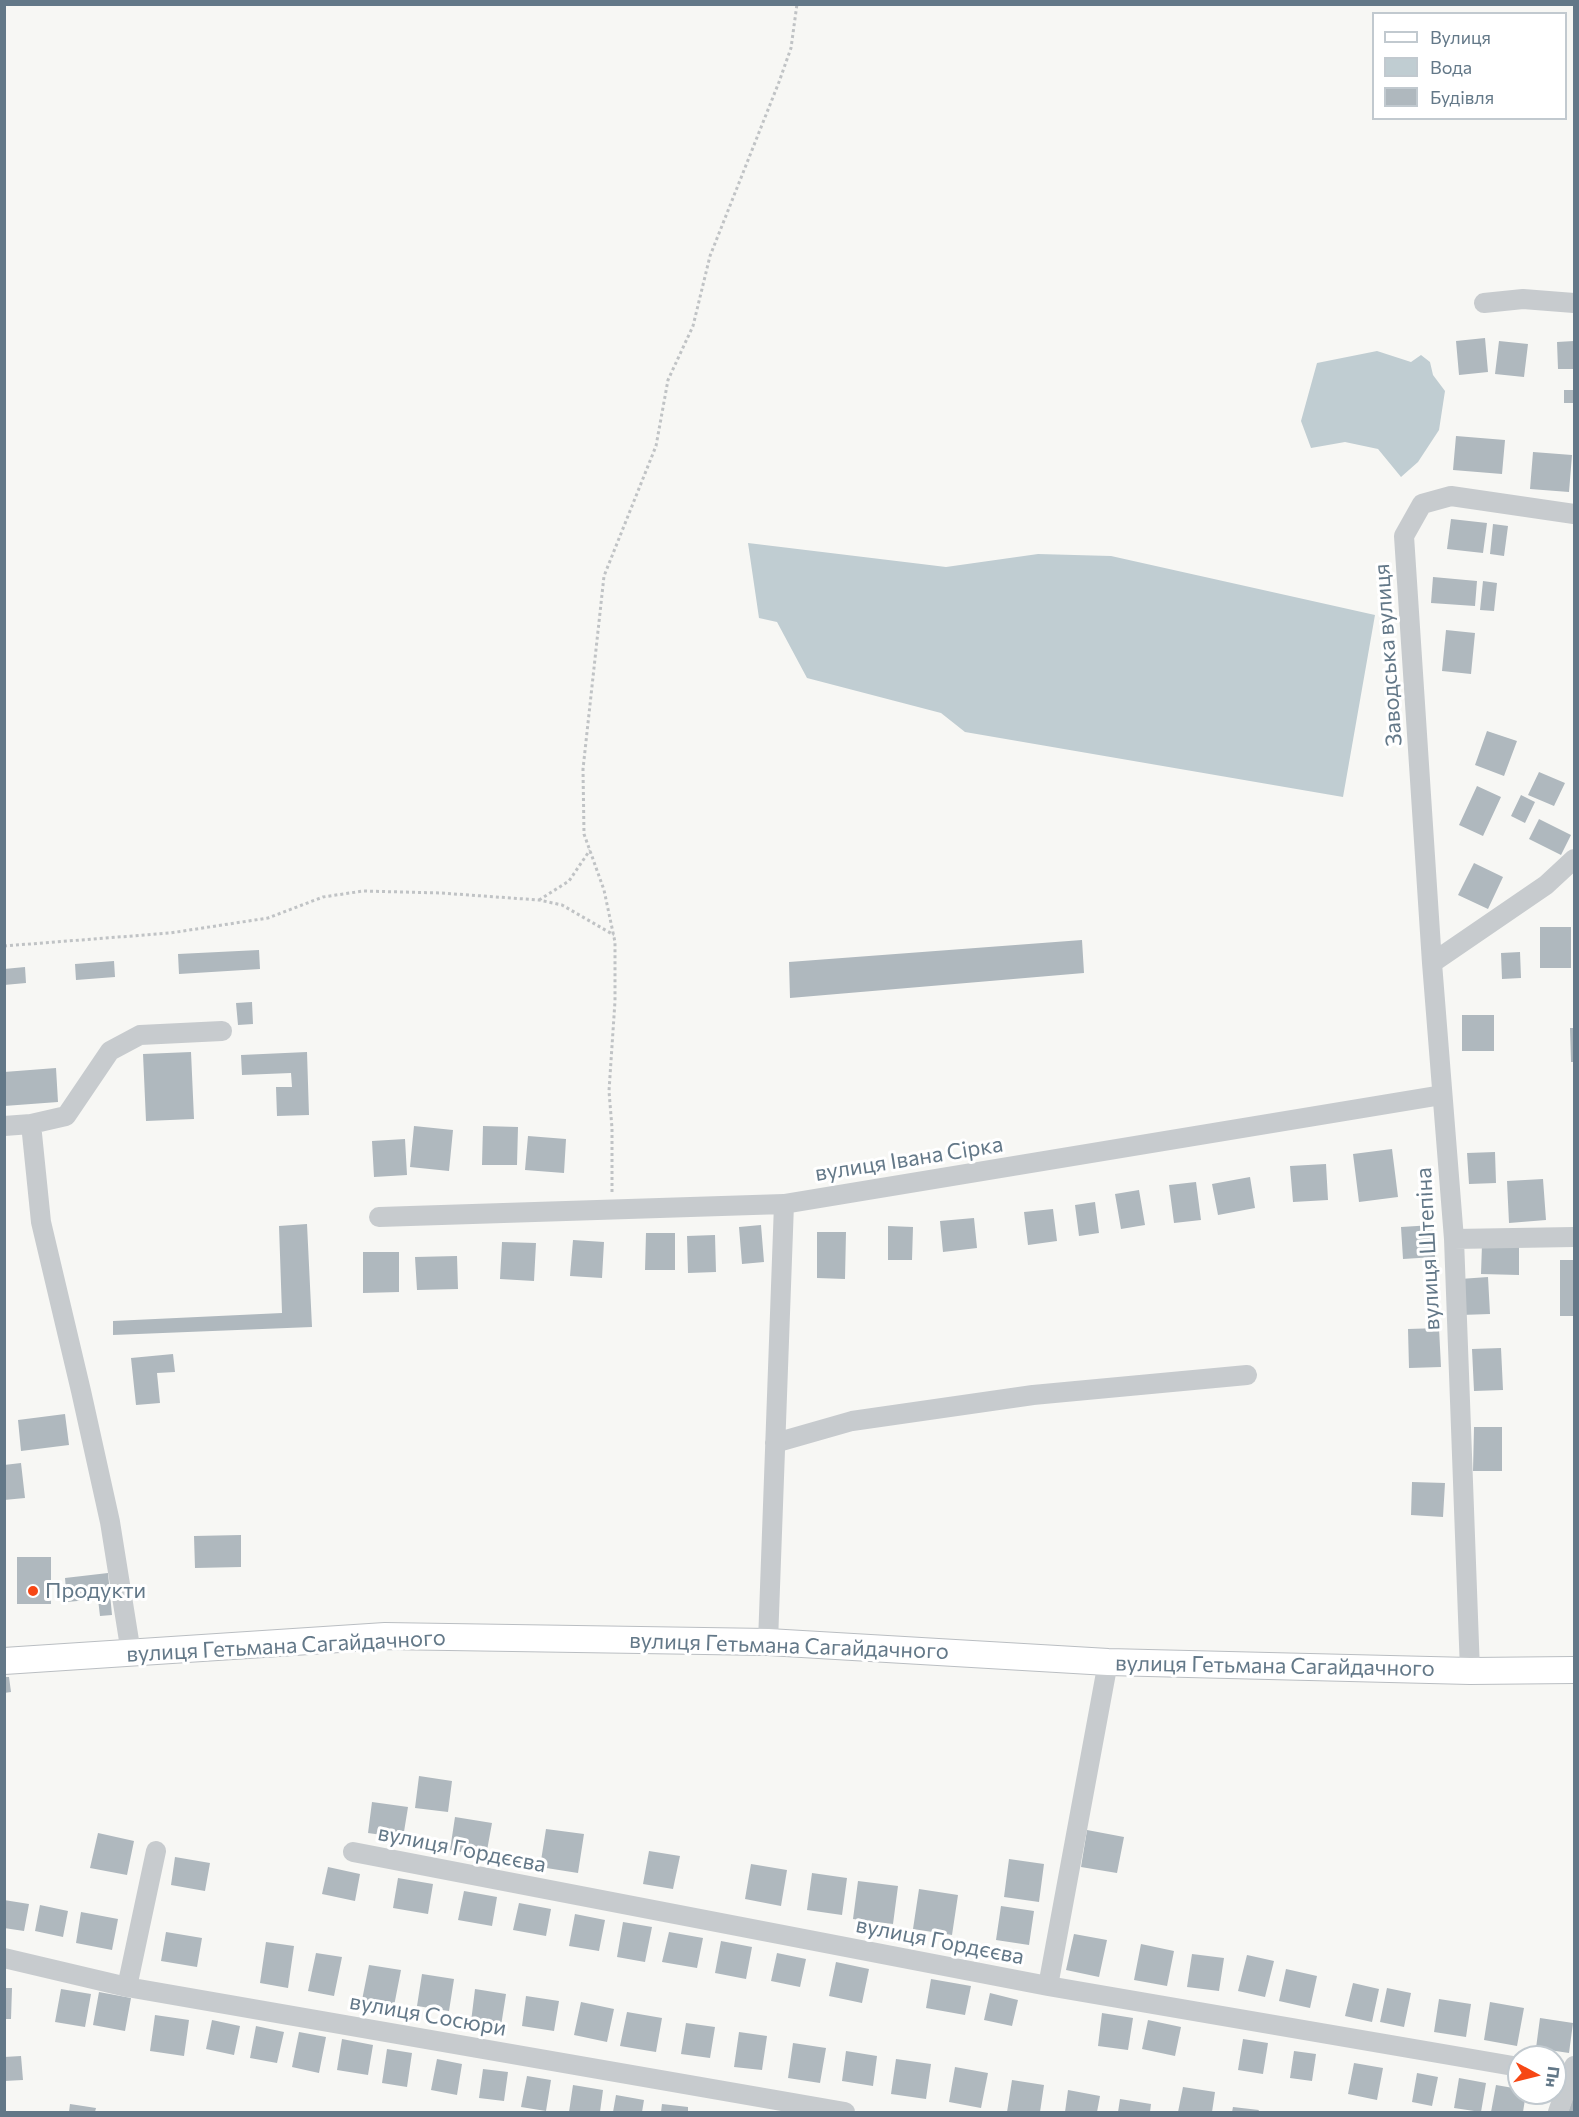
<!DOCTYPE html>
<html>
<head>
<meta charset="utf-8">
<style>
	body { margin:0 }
	#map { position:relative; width:1579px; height:2117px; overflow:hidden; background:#f7f7f4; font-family:Commissioner,sans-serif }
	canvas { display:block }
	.frame { position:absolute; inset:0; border:6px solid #637888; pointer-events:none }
	.legend { position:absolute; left:1372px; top:12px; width:195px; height:108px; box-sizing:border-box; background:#fff; border:2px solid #c1c9cf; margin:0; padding:8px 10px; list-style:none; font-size:18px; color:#637888 }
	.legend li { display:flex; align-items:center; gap:12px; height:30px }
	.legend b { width:30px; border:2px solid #c1c9cf }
	.north { position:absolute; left:1507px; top:2045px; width:60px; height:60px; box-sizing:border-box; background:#fff; border:2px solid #c1c9cf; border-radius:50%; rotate:97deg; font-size:16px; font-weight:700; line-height:24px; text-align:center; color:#637888 }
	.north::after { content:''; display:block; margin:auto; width:21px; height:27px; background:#f64715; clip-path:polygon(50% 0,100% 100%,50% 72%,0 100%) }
</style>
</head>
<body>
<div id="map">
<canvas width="1579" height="2117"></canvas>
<div class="frame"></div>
<ul class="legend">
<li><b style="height:8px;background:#fff"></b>Вулиця</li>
<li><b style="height:16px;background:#c0cdd2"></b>Вода</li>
<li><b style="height:16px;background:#afb8be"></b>Будівля</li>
</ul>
<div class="north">Пн</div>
</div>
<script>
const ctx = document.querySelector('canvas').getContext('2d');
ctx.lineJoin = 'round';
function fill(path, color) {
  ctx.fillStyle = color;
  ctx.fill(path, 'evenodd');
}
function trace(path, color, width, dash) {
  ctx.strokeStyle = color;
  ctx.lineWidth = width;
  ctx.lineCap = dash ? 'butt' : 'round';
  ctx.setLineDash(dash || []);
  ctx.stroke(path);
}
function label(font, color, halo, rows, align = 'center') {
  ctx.font = font + ' Commissioner,sans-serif';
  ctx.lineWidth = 6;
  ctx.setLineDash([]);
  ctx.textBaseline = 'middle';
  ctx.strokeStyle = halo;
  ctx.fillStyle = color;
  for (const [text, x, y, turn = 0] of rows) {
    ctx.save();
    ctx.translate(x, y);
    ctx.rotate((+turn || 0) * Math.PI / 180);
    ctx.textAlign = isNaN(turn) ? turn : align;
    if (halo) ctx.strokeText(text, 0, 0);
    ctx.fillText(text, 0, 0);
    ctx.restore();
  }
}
fill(new Path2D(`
	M1377,351L1411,362L1421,355L1430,362L1433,375L1445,391L1439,430L1418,462L1401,477L1378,449L1345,442L1311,448L1301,421L1317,363Z
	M748,543L946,567L1038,554L1111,556L1375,615L1343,797L965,732L941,713L807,678L777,622L759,618Z`), '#c0cdd2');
fill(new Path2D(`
	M1485,338L1488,372L1459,375L1456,341Z
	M1499,341L1528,344L1524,377L1495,374Z
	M1574,341V369H1558L1557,342Z
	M1564,390H1574V403H1564Z
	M1456,436L1505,440L1502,474L1453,470Z
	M1533,452L1572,455L1569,492L1530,489Z
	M1451,519L1487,523L1483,553L1447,549Z
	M1493,524L1508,526L1504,556L1490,554Z
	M1433,577L1477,581L1475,606L1431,603Z
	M1483,581L1497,583L1494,611L1480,610Z
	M1446,630L1475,633L1471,674L1442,671Z
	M1487,731L1517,741L1504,776L1475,765Z
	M1539,772L1565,783L1554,806L1528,795Z
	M1477,786L1501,797L1483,836L1459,825Z
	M1521,795L1535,802L1525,823L1511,816Z
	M1539,819L1571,835L1561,855L1529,839Z
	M1474,863L1503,877L1488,909L1458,895Z
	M1540,927H1571V968H1540Z
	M1082,940L1084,973L790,998L789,962Z
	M259,950L260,969L179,974L178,954Z
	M1520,952L1521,978L1502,979L1501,953Z
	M114,961L115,977L76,980L75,964Z
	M25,967L26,983L4,985V969Z
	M252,1002L253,1024L238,1025L236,1003Z
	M1462,1015H1494V1051H1462Z
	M1570,1028H1574V1062H1571Z
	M191,1052L194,1119L146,1121L143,1054Z
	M307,1052L309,1115L277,1116L276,1087H292L291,1073L242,1075L241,1055Z
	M56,1068L58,1102L4,1106V1072Z
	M414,1126L453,1130L449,1171L410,1167Z
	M483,1126L518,1127L517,1165H482Z
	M528,1136L566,1139L564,1173L525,1170Z
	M405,1139L407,1175L374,1177L372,1141Z
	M1392,1149L1398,1197L1359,1202L1353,1154Z
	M1495,1152L1496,1183L1469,1184L1467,1153Z
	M1326,1164L1328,1200L1293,1202L1290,1166Z
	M1250,1177L1255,1208L1218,1215L1212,1184Z
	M1543,1179L1546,1220L1509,1223L1507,1181Z
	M1196,1182L1201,1220L1174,1223L1169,1185Z
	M1139,1190L1145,1225L1121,1229L1115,1194Z
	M1095,1202L1099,1233L1079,1236L1075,1205Z
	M1053,1209L1057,1241L1028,1245L1024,1212Z
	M974,1218L977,1248L943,1252L940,1221Z
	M307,1224L312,1327L113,1335V1321L282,1313L279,1226Z
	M761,1225L764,1262L742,1264L739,1227Z
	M1433,1225L1435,1257L1403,1259L1401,1227Z
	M888,1226L913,1227L912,1260H888Z
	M817,1232H846L845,1279L817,1278Z
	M646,1233H675V1270H645Z
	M715,1235L716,1272L688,1273L687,1236Z
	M573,1240L604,1242L602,1278L570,1276Z
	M502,1242L536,1243L534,1281L500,1279Z
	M1482,1244H1519V1275L1481,1274Z
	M363,1252H399V1292L363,1293Z
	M457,1256L458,1289L417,1290L415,1257Z
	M1560,1260H1574V1316H1560Z
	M1488,1277L1490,1314L1461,1315L1460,1279Z
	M1439,1328L1441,1367L1409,1368L1408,1329Z
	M1501,1348L1503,1390L1474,1391L1472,1349Z
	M173,1354L175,1372L157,1373L160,1403L136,1405L131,1358Z
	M65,1414L69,1445L21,1451L18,1420Z
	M1474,1427H1502V1471H1473Z
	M21,1463L25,1498L4,1500V1465Z
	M1412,1482L1445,1483L1443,1517L1411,1515Z
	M241,1535V1567L195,1568L194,1536Z
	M17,1557H51V1604H17Z
	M108,1573L112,1615L100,1616L98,1599L67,1602L65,1578Z
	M4,1677H9L11,1692L4,1693Z
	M419,1776L452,1781L448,1812L415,1808Z
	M372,1802L408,1807L403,1838L368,1833Z
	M455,1817L492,1823L486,1856L450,1850Z
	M546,1829L584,1834L578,1873L540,1867Z
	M1087,1830L1124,1837L1117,1873L1081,1867Z
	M98,1833L134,1841L127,1875L90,1868Z
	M649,1851L680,1856L673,1889L643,1884Z
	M175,1857L210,1863L205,1891L171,1885Z
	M1009,1859L1044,1864L1039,1902L1004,1897Z
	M751,1864L787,1870L781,1906L745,1899Z
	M328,1867L360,1874L355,1901L322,1894Z
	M812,1873L847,1878L842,1915L807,1910Z
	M398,1878L433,1884L428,1914L393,1908Z
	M858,1881L898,1886L893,1924L853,1919Z
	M919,1889L958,1895L952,1935L913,1929Z
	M464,1891L497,1897L492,1926L458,1920Z
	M4,1900L29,1904L24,1931L4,1928Z
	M519,1903L551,1909L546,1936L513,1930Z
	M40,1905L68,1911L63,1937L35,1931Z
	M1001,1906L1034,1911L1029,1945L996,1940Z
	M81,1912L118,1919L112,1950L76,1943Z
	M575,1914L605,1920L599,1951L569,1946Z
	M623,1922L652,1927L645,1962L617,1957Z
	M166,1932L202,1938L197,1967L161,1961Z
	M669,1932L703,1938L697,1968L662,1962Z
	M1074,1934L1107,1940L1099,1977L1066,1970Z
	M721,1941L752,1947L746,1979L715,1973Z
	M266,1942L294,1946L288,1988L260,1983Z
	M1141,1944L1174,1951L1167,1986L1134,1980Z
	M316,1953L342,1957L334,1996L308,1991Z
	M777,1953L806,1959L800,1987L771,1981Z
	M1192,1954L1224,1958L1219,1991L1187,1987Z
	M1247,1955L1274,1961L1265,1997L1238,1991Z
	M836,1962L869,1969L862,2003L829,1996Z
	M369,1965L401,1970L394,2006L362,2000Z
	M1286,1969L1317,1976L1310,2008L1279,2001Z
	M422,1974L454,1979L449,2011L417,2006Z
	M931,1979L971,1986L965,2015L926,2008Z
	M1353,1983L1379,1989L1372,2022L1345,2016Z
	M4,1988H12L11,2019H4Z
	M1387,1988L1411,1993L1404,2027L1380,2022Z
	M61,1989L91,1994L85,2027L55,2022Z
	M475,1989L506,1994L501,2026L471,2022Z
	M99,1992L131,1998L125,2031L93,2025Z
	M990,1993L1018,2000L1012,2026L984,2020Z
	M526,1996L559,2001L554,2031L522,2026Z
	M1439,1999L1471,2004L1466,2037L1434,2032Z
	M581,2002L614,2009L607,2042L574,2035Z
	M1490,2002L1524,2008L1517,2046L1484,2040Z
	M627,2012L662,2018L656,2052L620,2046Z
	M1102,2013L1133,2018L1128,2050L1098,2046Z
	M155,2015L189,2020L184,2056L150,2051Z
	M1540,2018L1573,2023L1569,2053L1536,2048Z
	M212,2020L240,2026L234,2055L206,2049Z
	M1148,2020L1181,2027L1175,2056L1142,2049Z
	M686,2023L715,2027L710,2058L681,2054Z
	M256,2026L284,2032L277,2063L250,2058Z
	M299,2032L326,2037L319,2073L292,2067Z
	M739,2032L767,2036L762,2070L734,2067Z
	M342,2039L373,2045L368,2075L337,2070Z
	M1243,2039L1268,2043L1263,2074L1238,2070Z
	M793,2043L826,2048L820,2083L788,2078Z
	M387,2049L412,2053L407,2087L382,2083Z
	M846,2051L877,2056L873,2086L842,2081Z
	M1294,2051L1316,2054L1312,2081L1290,2078Z
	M21,2056L23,2080L4,2081V2057Z
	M437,2059L462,2064L457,2095L431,2090Z
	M896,2059L931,2064L926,2099L891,2094Z
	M1354,2063L1383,2068L1377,2100L1348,2094Z
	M955,2067L988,2073L981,2108L949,2102Z
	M483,2069L508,2072L504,2101L479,2098Z
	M1417,2073L1438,2077L1432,2106L1412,2102Z
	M527,2076L551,2080L546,2111L521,2107Z
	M1459,2078L1486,2083L1481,2112L1454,2108Z
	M1012,2080L1044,2085L1040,2112H1007Z
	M573,2085L603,2090L600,2112H569Z
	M1496,2085L1519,2089V2093H1526L1523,2112H1491Z
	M1183,2087L1215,2092L1212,2112H1178Z
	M1068,2090L1100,2096L1097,2112H1065Z
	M616,2095L644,2100L642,2112H613Z
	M1574,2095V2112H1568Z
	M1120,2099L1151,2104L1150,2112H1118Z
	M70,2104L96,2108L95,2112H69Z
	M662,2104L688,2107V2112H661Z
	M1233,2107L1259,2110L1258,2112H1232Z`), '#afb8be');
const major = new Path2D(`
	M4,1661L385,1636L768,1642L1108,1662L1470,1671L1574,1670`);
trace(major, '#babec2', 28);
trace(new Path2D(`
	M539,900L569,881L590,850
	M4,946L170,933L268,918L323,897L363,891L441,893L539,900L562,905L614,935
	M612,1192V1128L609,1091L615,1001V942L604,890L584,834L583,769L604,576L656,446L668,380L693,326L710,256L779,82L791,48L797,4`), '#c0c3c5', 3, [3, 3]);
trace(new Path2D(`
	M1484,303L1523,299L1574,303
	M1432,963L1404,536L1422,504L1451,496L1574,514
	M31,1124L66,1116L110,1051L140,1035L222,1031
	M4,1126L31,1124L41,1222L81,1391L110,1522L131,1653
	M379,1217L784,1204L1442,1095
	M1454,1239L1574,1237
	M775,1443L852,1421L1033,1395L1247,1375
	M768,1642L784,1204
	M1470,1671L1454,1239L1432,963L1546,885L1574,859
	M353,1852L1048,1986L1519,2067
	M4,1958L127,1987L845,2112
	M1048,1986L1108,1662
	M127,1987L156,1851
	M1558,2112L1574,2066`), '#c7cbce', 20);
trace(major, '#fff', 26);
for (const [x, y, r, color] of [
	[33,1591,6,"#f64715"]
]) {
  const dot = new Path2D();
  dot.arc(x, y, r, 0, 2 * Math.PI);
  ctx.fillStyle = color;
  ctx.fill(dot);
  trace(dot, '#fff', 2);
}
label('22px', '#637888', '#fff', [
	["Заводська вулиця",1388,655,-94],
	["вулиця Івана Сірка",909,1159,-9],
	["вулиця Штепіна",1428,1249,-93],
	["вулиця Гетьмана Сагайдачного",286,1646,-3],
	["вулиця Гетьмана Сагайдачного",789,1646,2],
	["вулиця Гетьмана Сагайдачного",1275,1666,1],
	["вулиця Гордєєва",462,1849,11],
	["вулиця Гордєєва",940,1941,11],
	["вулиця Сосюри",428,2015,10]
]);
label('22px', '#637888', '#fff', [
	["Продукти",45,1591]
], 'left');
</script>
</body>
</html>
